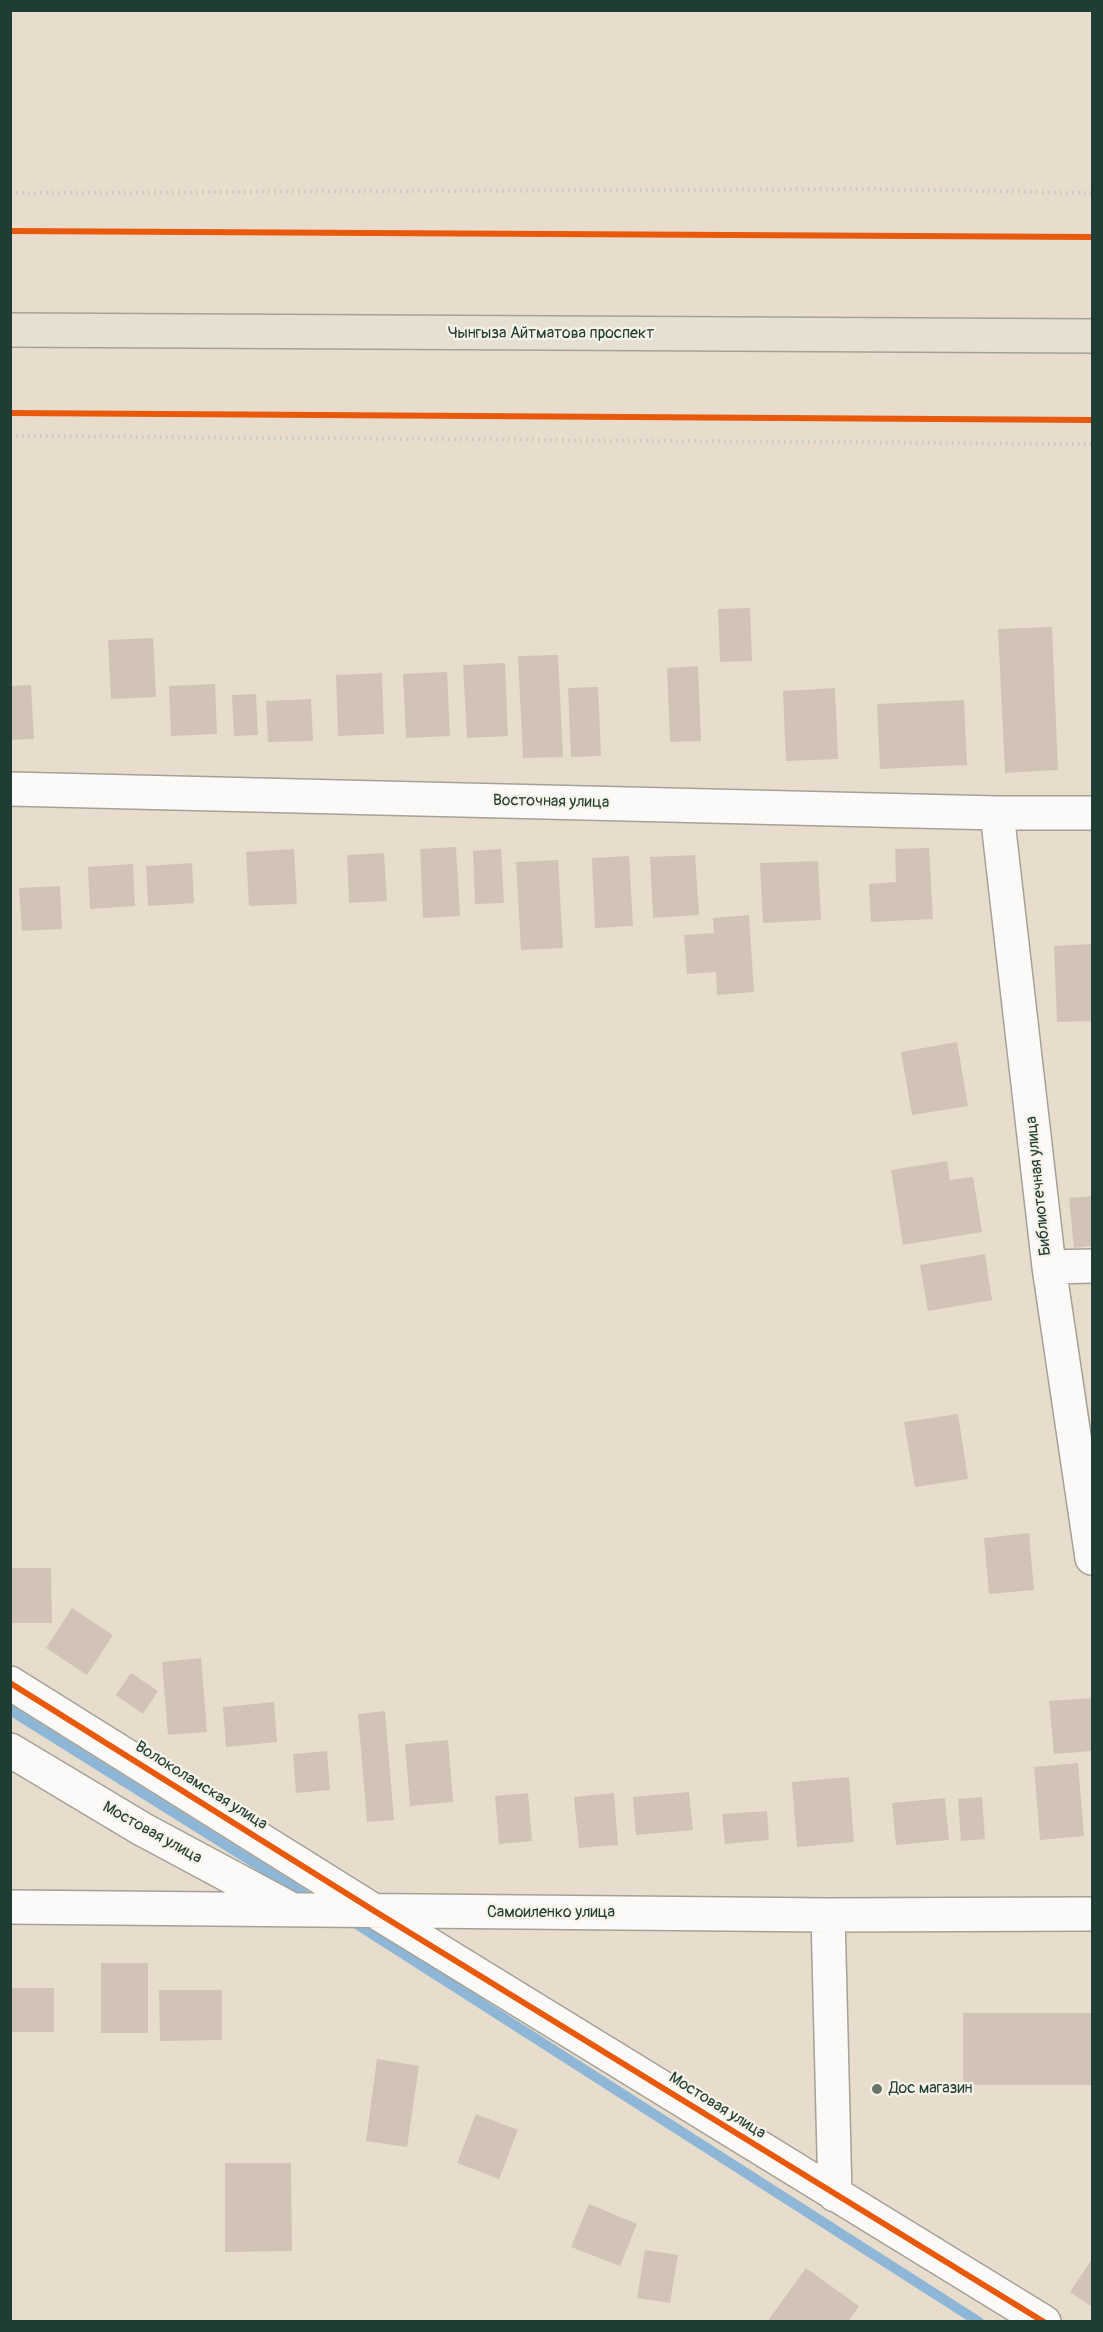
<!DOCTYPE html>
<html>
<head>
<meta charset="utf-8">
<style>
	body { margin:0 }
	#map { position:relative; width:1103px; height:2332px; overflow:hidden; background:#e8ddcd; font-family:Pangolin,sans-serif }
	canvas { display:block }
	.frame { position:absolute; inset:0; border:12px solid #1f3d34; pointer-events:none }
</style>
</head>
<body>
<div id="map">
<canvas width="1103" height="2332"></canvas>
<div class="frame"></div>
</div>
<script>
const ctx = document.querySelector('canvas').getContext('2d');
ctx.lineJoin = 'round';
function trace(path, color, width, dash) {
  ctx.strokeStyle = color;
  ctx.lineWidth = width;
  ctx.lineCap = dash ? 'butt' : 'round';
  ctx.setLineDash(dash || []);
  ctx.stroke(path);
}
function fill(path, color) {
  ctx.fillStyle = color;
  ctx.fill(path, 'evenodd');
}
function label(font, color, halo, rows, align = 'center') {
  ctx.font = font + ' Pangolin,sans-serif';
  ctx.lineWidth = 4.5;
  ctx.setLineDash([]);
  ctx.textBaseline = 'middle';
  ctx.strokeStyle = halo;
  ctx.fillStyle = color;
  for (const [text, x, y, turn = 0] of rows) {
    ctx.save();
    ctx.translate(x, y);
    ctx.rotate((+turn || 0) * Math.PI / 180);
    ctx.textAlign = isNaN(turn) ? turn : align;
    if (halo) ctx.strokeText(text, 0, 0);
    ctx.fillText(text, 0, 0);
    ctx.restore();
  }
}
trace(new Path2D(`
	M10,1710L304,1894
	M355,1923L979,2322`), '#8eb6d6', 10);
fill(new Path2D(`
	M750,608L752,661L720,662L718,609Z
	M1052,627L1058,770L1005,773L998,629Z
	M153,638L156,697L111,699L108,640Z
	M558,655L563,757L523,758L518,656Z
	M505,663L508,736L467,738L463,665Z
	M698,666L701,741L670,742L667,668Z
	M447,672L450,736L406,738L403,674Z
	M382,673L384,734L338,736L336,675Z
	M215,684L217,734L171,736L169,686Z
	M31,685L34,739L10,740V686Z
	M598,687L601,756L571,757L568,688Z
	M835,688L838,759L786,761L783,691Z
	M256,694L258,735L234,736L232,695Z
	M311,699L313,741L268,742L266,701Z
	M964,700L967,765L880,769L877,704Z
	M456,847L460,916L423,918L420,849Z
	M929,848L933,919L871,922L869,884L896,882L895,849Z
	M294,849L297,904L249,906L246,852Z
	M501,849L504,903L475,904L473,851Z
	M384,853L387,901L349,903L347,855Z
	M695,855L699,915L653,918L650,857Z
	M629,856L633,926L595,928L592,858Z
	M558,860L563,948L521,950L516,862Z
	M818,861L821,920L763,923L760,863Z
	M192,863L194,903L148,906L146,866Z
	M133,864L135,906L90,909L88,867Z
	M60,886L62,929L22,931L19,888Z
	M749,915L754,992L717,995L716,972L687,974L684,935L714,933L713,918Z
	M1092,944V1021L1057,1022L1054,946Z
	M957,1042L968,1106L912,1115L901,1052Z
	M947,1161L950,1180L973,1177L982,1232L903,1245L891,1170Z
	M1092,1196V1246L1074,1248L1069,1198Z
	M985,1254L992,1300L928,1311L920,1265Z
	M958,1414L968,1479L915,1487L904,1422Z
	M1029,1533L1034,1590L989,1594L984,1538Z
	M10,1568H51L52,1623H10Z
	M72,1608L113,1635L87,1675L46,1648Z
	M201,1658L207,1732L168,1735L162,1662Z
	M131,1673L158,1691L143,1714L116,1695Z
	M1092,1698V1751L1054,1754L1049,1701Z
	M274,1702L277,1742L226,1747L223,1707Z
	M385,1711L394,1820L367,1822L358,1714Z
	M448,1740L453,1802L410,1806L405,1744Z
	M327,1751L330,1790L296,1793L293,1754Z
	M1078,1763L1084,1836L1040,1840L1034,1767Z
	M849,1777L854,1842L797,1847L792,1782Z
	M689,1792L693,1830L636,1835L633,1797Z
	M528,1793L532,1841L499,1844L495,1796Z
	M614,1793L618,1845L579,1848L574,1797Z
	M982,1797L985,1839L961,1841L958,1799Z
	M945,1798L949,1840L896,1845L892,1803Z
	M767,1811L769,1840L725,1844L722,1814Z
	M101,1963H148V2033H101Z
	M10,1988H54V2032H10Z
	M159,1990H222V2040L160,2041Z
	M963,2013H1092V2085H963Z
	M377,2059L419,2066L407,2147L366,2141Z
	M476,2114L518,2130L499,2179L457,2163Z
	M225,2163H291L292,2251L225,2252Z
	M589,2204L637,2224L620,2266L571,2247Z
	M645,2250L678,2255L670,2303L637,2298Z
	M1092,2259V2307L1070,2292Z
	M806,2268L859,2306L848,2322H767Z`), '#d1c4b6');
const minor = new Path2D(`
	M10,789L997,813H1092
	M997,813L1049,1267L1092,1558
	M1049,1267L1092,1266
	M10,1683L376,1912L1044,2322
	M10,1750L142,1829L291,1909
	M10,1907L828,1915L1092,1914
	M828,1915L835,2195`);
const major = new Path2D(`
	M10,330L1092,336`);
trace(minor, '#a4a197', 36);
trace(major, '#a4a197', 36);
trace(new Path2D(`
	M10,193L869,189L1092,193
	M10,436L1092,444`), '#c9c9c5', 4, [1.5, 4.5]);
trace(minor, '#fcfaf8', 33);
trace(major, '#e6e0d3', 33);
trace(new Path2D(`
	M10,231L1092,237
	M10,413L1092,420
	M10,1683L376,1912L1044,2322`), '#e8590c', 6);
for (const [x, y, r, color] of [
	[877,2089,6,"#65756a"]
]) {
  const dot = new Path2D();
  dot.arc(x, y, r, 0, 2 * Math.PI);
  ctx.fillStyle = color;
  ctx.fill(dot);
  trace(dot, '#f7f3e8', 2);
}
label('16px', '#1f3d34', '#f7f3e8', [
	["Чынгыза Айтматова проспект",551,334],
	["Восточная улица",551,802,1],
	["Библиотечная улица",1039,1186,-96],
	["Волоколамская улица",201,1786,32],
	["Мостовая улица",152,1833,29],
	["Самоиленко улица",551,1913],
	["Мостовая улица",717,2106,32]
]);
label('16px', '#1f3d34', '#f7f3e8', [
	["Дос магазин",889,2089]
], 'left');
</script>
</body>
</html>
